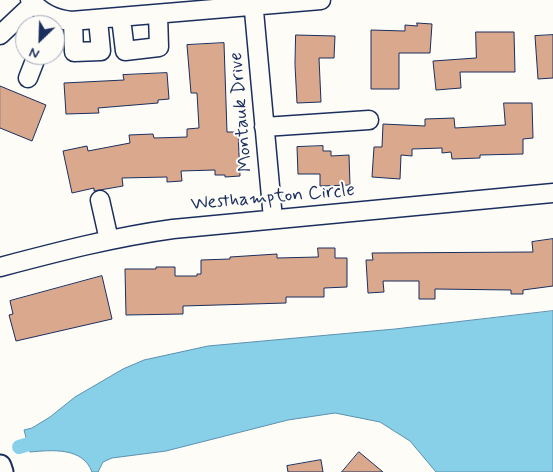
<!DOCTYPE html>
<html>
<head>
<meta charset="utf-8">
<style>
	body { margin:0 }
	#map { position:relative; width:553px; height:472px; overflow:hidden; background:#fdfcf7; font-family:Mynerve,sans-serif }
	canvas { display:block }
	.north { position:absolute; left:15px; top:15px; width:50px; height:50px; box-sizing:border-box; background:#fdfcf7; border:1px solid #a3aaba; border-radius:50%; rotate:204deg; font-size:14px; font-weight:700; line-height:20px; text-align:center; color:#1b2f5e }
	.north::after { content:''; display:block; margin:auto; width:18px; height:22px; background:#1b2f5e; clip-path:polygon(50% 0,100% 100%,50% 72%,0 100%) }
</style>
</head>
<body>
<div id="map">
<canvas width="553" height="472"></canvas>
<div class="north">N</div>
</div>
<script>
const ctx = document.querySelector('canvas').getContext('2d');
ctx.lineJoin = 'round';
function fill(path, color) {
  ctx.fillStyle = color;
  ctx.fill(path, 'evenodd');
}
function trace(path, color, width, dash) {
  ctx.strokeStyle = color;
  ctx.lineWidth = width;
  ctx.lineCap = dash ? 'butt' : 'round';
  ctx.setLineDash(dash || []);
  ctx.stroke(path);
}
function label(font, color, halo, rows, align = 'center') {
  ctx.font = font + ' Mynerve,sans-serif';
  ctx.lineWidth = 4;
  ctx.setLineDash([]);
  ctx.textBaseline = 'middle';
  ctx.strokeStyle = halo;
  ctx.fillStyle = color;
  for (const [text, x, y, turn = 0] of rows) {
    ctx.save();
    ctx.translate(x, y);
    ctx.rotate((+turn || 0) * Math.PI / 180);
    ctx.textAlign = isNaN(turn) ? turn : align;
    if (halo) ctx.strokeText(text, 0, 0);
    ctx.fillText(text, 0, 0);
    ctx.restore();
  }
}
const water = new Path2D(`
	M553,311V472H436L410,441L380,422L335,413L288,420L166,451L112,458L103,462L98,472H92C83,447 52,450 30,452L24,430L32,428L50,417L75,397L123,369L144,360L208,346L395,329Z`);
fill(water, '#87d0e7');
trace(water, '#5c90b0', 1);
trace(new Path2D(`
	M19,447L45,439`), '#87d0e7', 14);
const building = new Path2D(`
	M417,23L432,24L430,53H399V89H371V30L405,31V25L417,26Z
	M476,32H514L515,72H460L461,88L436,90L433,61L476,58Z
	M296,35L335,36L334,58H319L321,102L297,103L295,65Z
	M553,35V78L538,79L535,36Z
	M224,43L227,132H238L240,176L225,177V175H215V170L181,171L182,181L167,182V177L122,178L123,186L94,191V188L72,193L63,151L87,146L88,151L130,143L129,135L153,134L154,138L187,137V129L199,128L197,93H191L187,45Z
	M167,73L169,99L158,100V103L98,108L99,113L66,114L64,83L124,80L123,75Z
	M0,86L46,105L32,141L0,128Z
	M504,103H532L533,138L523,139V154L480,155V158L452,159L451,152L442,153V148L412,149V156L401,155L400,179L372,177L374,147H382L383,124L425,126V119L454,118L455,128L505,125Z
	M323,146V151H331V156L349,155L350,185L320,186V174H298L297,147Z
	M553,239V286L523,290V294H511V290L435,289V299H419V281H383L384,292L368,293L366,260H373L372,253L533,252L532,242Z
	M318,248H335V258H347V287L324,288V297H286V303L183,306V314L126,315L125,269H156V267H175V276H197V274H201V260L230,259V257L277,254V258L318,257Z
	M102,276L112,319L16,341L9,315L13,314L10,301Z
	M359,452L383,472H342Z
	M321,460L323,472H288L287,466Z`);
fill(building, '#daa88d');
trace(building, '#1b2f5e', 1);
const minor = new Path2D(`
	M30,0C42,13 54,19 71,21L321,0
	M253,0L273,219
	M121,18L125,51L159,47L158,14
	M73,21L74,52L101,51L98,20
	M0,35L33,4
	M28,78L37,55
	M264,127L369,120
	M100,200L109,240
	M0,267C57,252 114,237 173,229L553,193`);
const major = new Path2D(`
	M0,466L2,472`);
trace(minor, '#1b2f5e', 21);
trace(major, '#1b2f5e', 25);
trace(minor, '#fdfcf7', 18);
trace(major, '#fdfcf7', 21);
label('19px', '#1b2f5e', '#fdfcf7', [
	["Montauk Drive",242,112,-95],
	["Westhampton Circle",273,198,-5]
]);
</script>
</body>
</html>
